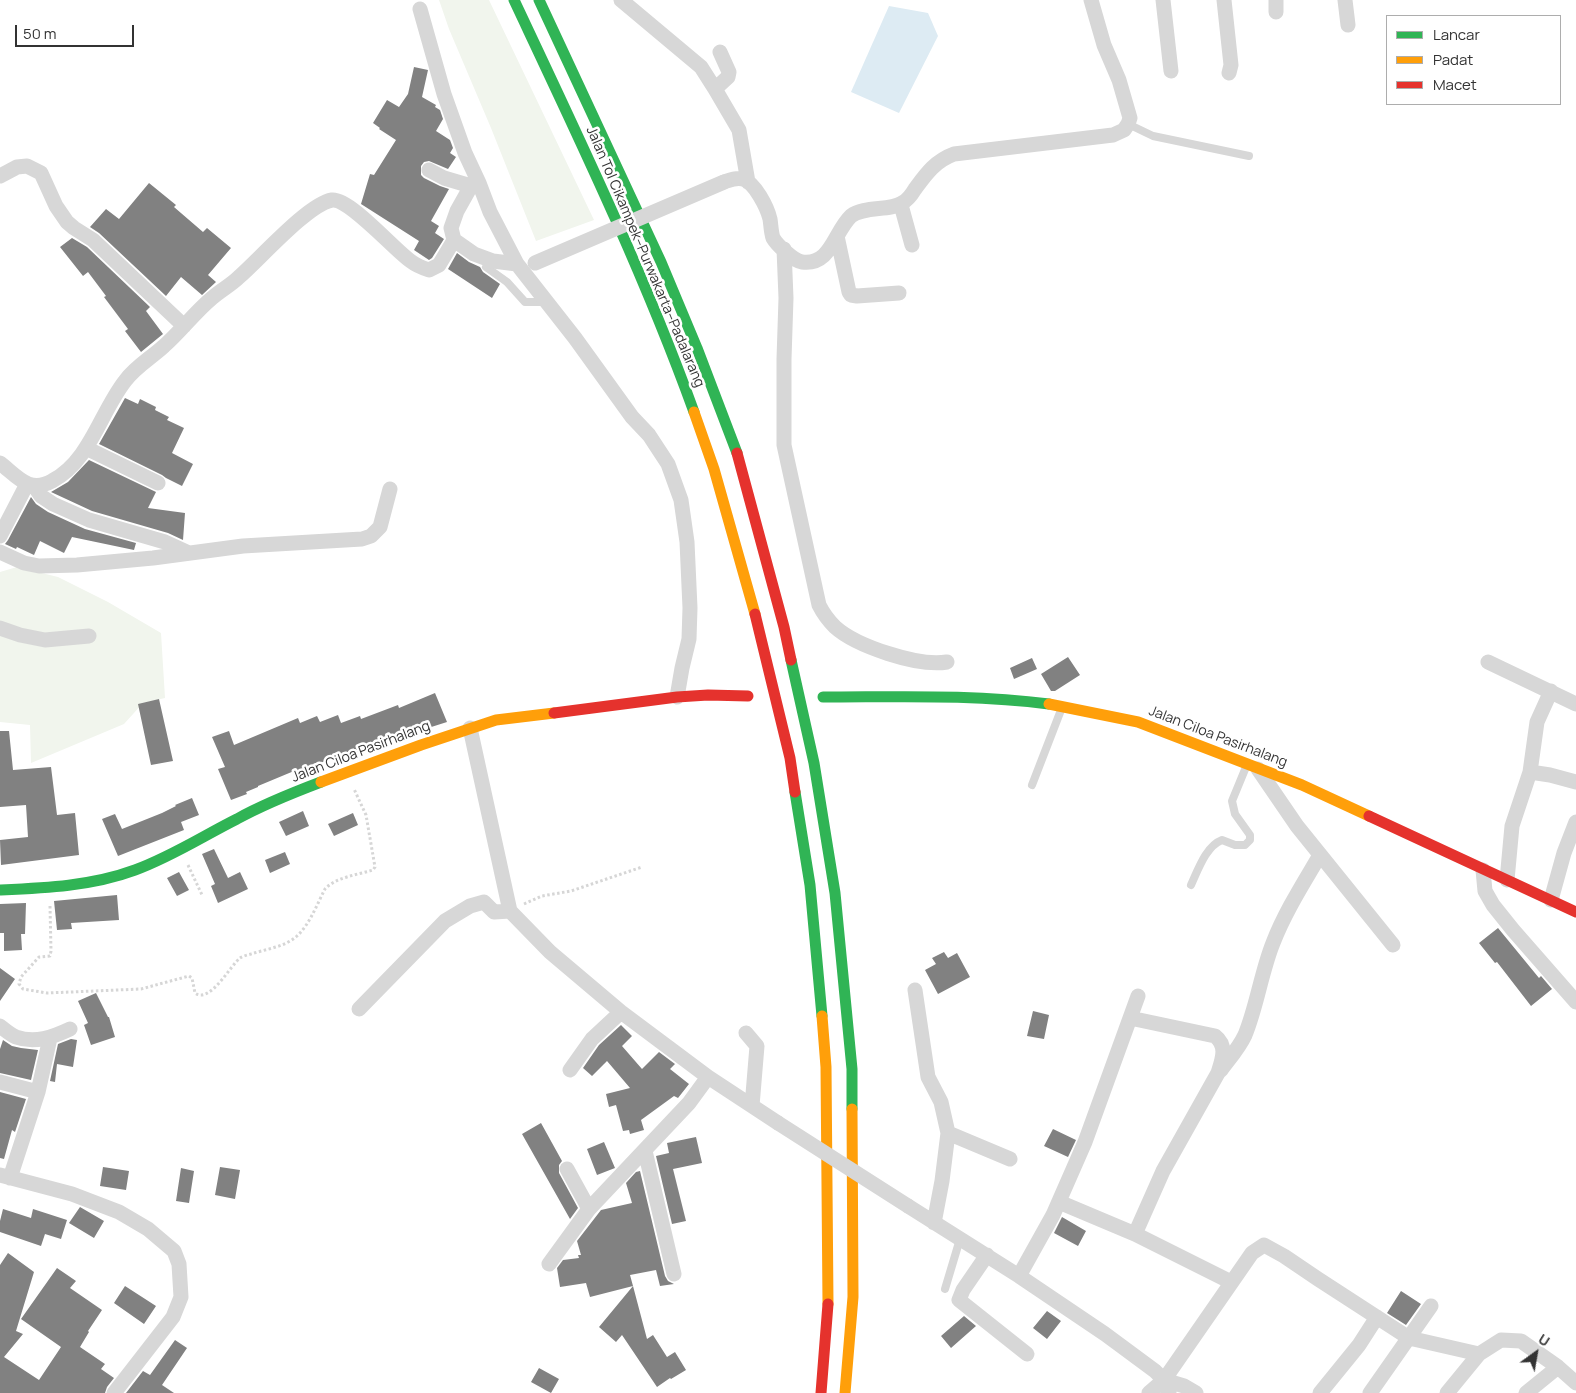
<!DOCTYPE html>
<html>
<head>
<meta charset="utf-8">
<style>
	body { margin:0 }
	#map { position:relative; width:1576px; height:1393px; overflow:hidden; background:#fff; font-family:Manrope,sans-serif }
	canvas { display:block }
	.legend { position:absolute; left:1386px; top:15px; width:175px; height:90px; box-sizing:border-box; background:#fff; border:1px solid #adadad; margin:0; padding:6px 9px; list-style:none; font-size:15px; color:#333 }
	.legend li { display:flex; align-items:center; gap:10px; height:25px }
	.legend b { width:25px; border:1px solid #adadad }
	.north { position:absolute; left:1511px; top:1328px; width:50px; height:50px; -webkit-text-stroke:4px #fff; paint-order:stroke; rotate:32deg; font-size:14px; font-weight:700; line-height:20px; text-align:center; color:#333 }
	.north::after { content:''; display:block; margin:auto; width:18px; height:22px; background:#333; clip-path:polygon(50% 0,100% 100%,50% 72%,0 100%) }
	.scale { position:absolute; left:15px; top:25px; width:119px; height:22px; box-sizing:border-box; border:2px solid #333; border-top:0; padding-left:6px; font-size:15px; line-height:18px; white-space:nowrap; color:#333; -webkit-text-stroke:4px #fff; paint-order:stroke }
</style>
</head>
<body>
<div id="map">
<canvas width="1576" height="1393"></canvas>
<ul class="legend">
<li><b style="height:6px;background:#30b455"></b>Lancar</li>
<li><b style="height:6px;background:#ff9f0a"></b>Padat</li>
<li><b style="height:6px;background:#e5322d"></b>Macet</li>
</ul>
<div class="north">U</div>
<div class="scale">50 m</div>
</div>
<script>
const ctx = document.querySelector('canvas').getContext('2d');
ctx.lineJoin = 'round';
function fill(path, color) {
  ctx.fillStyle = color;
  ctx.fill(path, 'evenodd');
}
function trace(path, color, width, dash) {
  ctx.strokeStyle = color;
  ctx.lineWidth = width;
  ctx.lineCap = dash ? 'butt' : 'round';
  ctx.setLineDash(dash || []);
  ctx.stroke(path);
}
function label(font, color, halo, rows, align = 'center') {
  ctx.font = font + ' Manrope,sans-serif';
  ctx.lineWidth = 5;
  ctx.setLineDash([]);
  ctx.textBaseline = 'middle';
  ctx.strokeStyle = halo;
  ctx.fillStyle = color;
  for (const [text, x, y, turn = 0] of rows) {
    ctx.save();
    ctx.translate(x, y);
    ctx.rotate((+turn || 0) * Math.PI / 180);
    ctx.textAlign = isNaN(turn) ? turn : align;
    if (halo) ctx.strokeText(text, 0, 0);
    ctx.fillText(text, 0, 0);
    ctx.restore();
  }
}
fill(new Path2D(`
	M439,0H489L594,220L536,241L491,128L449,29Z
	M17,567L58,577L108,602L161,633L165,698L143,703L124,724L31,763L30,725L0,722V572Z`), '#f1f5ed');
fill(new Path2D(`
	M889,6L928,13L938,36L899,113L851,92Z`), '#ddebf3');
fill(new Path2D(`
	M414,67L428,70L422,97L436,105L435,107L440,110L443,119L436,131L450,140L453,148L450,153L456,157L448,169L429,161L424,162L421,166V175L424,178L440,186L449,189L431,221L439,226L435,233L444,239L432,258L429,260L414,250L419,241L361,204L370,174L374,175L396,140L379,129L380,128L373,123L387,100L399,107L408,94Z
	M149,183L176,205L174,207L203,232L207,228L231,248L208,275L216,282L202,295L181,277L166,296L99,233L90,227L106,209L119,219Z
	M72,238L87,247L150,307L146,311L163,334L141,352L125,331L128,329L104,297L106,296L88,272L83,276L60,247Z
	M457,253L469,262L480,267L483,272L500,284L492,298L448,269Z
	M125,398L138,404L140,399L156,407L155,410L169,417L167,420L184,428L172,453L193,464L182,486L166,478L162,475L99,444Z
	M89,460L156,492L148,508L185,513L183,540L168,533L92,511L51,492L68,482Z
	M31,497L36,504L48,512L85,529L136,543L134,550L72,537L64,553L40,541L34,555L17,547L16,549L5,544L8,540Z
	M1068,657L1080,675L1055,691H1051L1041,674Z
	M1032,658L1037,669L1014,679L1010,668Z
	M435,693L447,722L425,729L423,725L393,737L394,739L379,746L354,755L353,752L337,758L336,757L294,773V771L258,786V787L246,792L247,794L231,800L218,769L225,767L212,737L229,731L234,745L298,718L300,723L317,716L320,722L338,715L341,723L360,716L361,719L398,705L399,708Z
	M159,699L173,761L151,765L138,704Z
	M0,731H9L13,770L51,767L57,815L75,813L79,855L1,865L0,840L28,837L26,805L0,807Z
	M192,798L199,815L181,822L184,830L118,856L102,819L115,814L122,829L162,813L176,806L175,805Z
	M303,811L309,826L286,836L279,822Z
	M353,813L358,825L334,836L328,824Z
	M214,849L228,878L240,872L248,889L218,903L211,886L215,884L202,854Z
	M285,852L290,864L270,873L265,860Z
	M179,872L189,890L177,896L167,878Z
	M117,895L119,920L71,923L72,929L57,930L54,901Z
	M26,903L25,934H21L22,950L4,951V933H0V904Z
	M1498,928L1539,978L1541,976L1552,989L1531,1006L1497,962L1495,963L1479,943Z
	M944,952L948,958L957,953L970,977L938,994L925,970L936,964L932,958Z
	M0,968L15,979L0,1001Z
	M96,993L108,1017H109L115,1037L91,1045L84,1025L88,1023L78,1001Z
	M1033,1011L1049,1015L1044,1039L1027,1036Z
	M621,1025L632,1036L622,1046L642,1069L659,1052L675,1064L670,1069L689,1084L678,1098L674,1096L641,1120L644,1130L630,1134L629,1130L623,1131L616,1105L609,1107L606,1094L630,1088L607,1061L592,1076L583,1068L599,1045Z
	M71,1039L77,1040L73,1067L57,1064L55,1082L50,1081L58,1044Z
	M3,1040L12,1046L21,1048L38,1050L31,1080L0,1073V1049Z
	M0,1092L26,1099L15,1132L12,1130L4,1159L0,1158Z
	M541,1123L562,1161L559,1165V1173L578,1208L570,1219L522,1134Z
	M1053,1129L1076,1140L1068,1157L1044,1146Z
	M696,1137L702,1163L673,1169L686,1221L672,1224L656,1156L669,1153L667,1143Z
	M604,1142L615,1168L597,1175L587,1149Z
	M103,1167L129,1171L126,1190L100,1186Z
	M220,1167L240,1170L235,1199L215,1195Z
	M181,1168L194,1171L189,1203L176,1201Z
	M640,1171L665,1276L668,1281L674,1284L660,1286L656,1270L630,1275L633,1286L590,1297L586,1283L560,1287L557,1268L563,1260L579,1258L578,1255H581L577,1241L601,1210L632,1203L626,1183L636,1172Z
	M80,1207L104,1221L94,1238L69,1223Z
	M3,1209L31,1218L33,1209L67,1220L61,1239L45,1234L41,1246L0,1232V1221Z
	M1062,1217L1086,1231L1078,1246L1054,1233Z
	M8,1253L34,1272L16,1331L23,1334L4,1357L39,1380L61,1347L21,1319L57,1268L76,1281L70,1288L102,1310L88,1331L89,1332L80,1347L105,1364L101,1369L114,1378L107,1387L105,1393H0V1265Z
	M125,1286L156,1306L144,1324L114,1303Z
	M633,1286L647,1339L653,1335L667,1357L675,1352L686,1370L671,1379L670,1378L657,1387L622,1335L616,1342L599,1327Z
	M1401,1291L1421,1304L1406,1325L1387,1313Z
	M1047,1311L1061,1321L1047,1339L1033,1328Z
	M964,1316L976,1326L951,1348L941,1336Z
	M175,1340L187,1348L162,1385L174,1393H126L143,1371L150,1375Z
	M539,1368L559,1379L551,1393L531,1382Z`), '#818181');
trace(new Path2D(`
	M188,865L202,895
	M524,904L542,896L571,891L642,867
	M50,906L51,951L50,956L39,957L21,977L19,984L23,989L47,993L141,989L189,976L192,978L195,993C210,1004 230,966 240,958C243,956 247,955 251,954C266,949 285,947 297,936C310,924 317,904 325,889C336,877 357,875 373,870L375,867L366,815L354,789`), '#d6d6d6', 3, [2.5, 2.5]);
trace(new Path2D(`
	M1128,124L1153,136L1249,156
	M486,267L507,282L525,302H547
	M1032,785L1061,710
	M1191,885C1198,870 1206,846 1222,840L1235,845H1245L1250,840V835L1235,814L1232,801L1246,767
	M945,1289L960,1239`), '#d7d7d7', 8);
trace(new Path2D(`
	M621,0L701,67L715,89L739,130L748,182
	M1163,0L1171,71
	M1224,0L1231,65L1229,73
	M1276,0V12
	M1345,0L1348,25
	M420,9L444,94L465,153L479,183L490,212L517,264L575,338L632,417L649,435L668,464L681,500L687,542L690,608L689,639L682,668L677,697
	M715,89L728,77L729,72L720,52
	M429,170L444,178L471,186
	M0,176L17,167L27,166L41,173L56,206L67,222L74,228L93,240L184,326
	M724,182C730,180 736,177 743,179C755,183 767,207 770,219C771,225 771,232 773,238C777,245 794,261 802,262C831,266 834,232 851,216C864,206 890,211 902,203C908,200 912,194 915,189C926,174 935,161 954,154L1113,135L1124,130L1128,124L1130,118L1119,80L1104,45L1091,0
	M479,183L471,186L457,211L451,228L454,240L474,254L493,261L517,264
	M901,205L912,245
	M837,236L849,292L851,295L857,296L899,293
	M784,249L786,298L784,359V445L819,605C823,613 828,620 835,627C856,646 918,667 947,662
	M86,448L158,483
	M0,463C17,476 29,494 52,481C90,461 100,413 125,381C135,367 151,358 164,346C181,331 195,312 212,298C221,290 231,285 239,277C259,260 308,204 332,200C350,198 396,252 412,262C417,266 423,268 429,270L439,265L454,240
	M34,486L41,496L53,504L89,520L165,542L189,553
	M0,536L27,484
	M0,552L24,563L39,566L77,565L153,558L243,546L362,539L371,536L380,527L390,489
	M0,628L20,635L45,640L89,636
	M1488,662L1576,704
	M470,728L510,911L550,952L621,1012L708,1077L778,1123
	M1258,769L1297,826L1393,945
	M1530,772L1550,775L1576,782
	M1483,870L1485,891L1493,905L1513,930L1576,1002
	M1507,880L1512,826L1530,772L1537,722L1551,691
	M1551,900L1564,853L1576,822
	M915,990L928,1077L941,1102L948,1133L942,1181L934,1223
	M359,1009L445,921L470,906L484,902L494,912L510,911
	M1130,1018L1215,1036C1228,1046 1222,1060 1218,1073L1163,1171L1135,1234
	M0,1026C5,1030 11,1035 16,1037C35,1044 53,1037 70,1029
	M746,1033L757,1046L752,1106
	M570,1070L592,1039L621,1012
	M1221,1070C1229,1059 1239,1048 1245,1035C1257,1006 1261,973 1273,943C1285,912 1303,884 1320,855
	M0,1082L38,1092
	M948,1133L1010,1159
	M645,1151L674,1274
	M567,1169L589,1209
	M0,1175L72,1194L119,1212L148,1229L174,1251L179,1264L181,1297L173,1317L114,1393
	M10,1178L38,1092L50,1038
	M1059,1202L1135,1234L1231,1282
	M908,1206L1019,1276L1105,1334L1155,1371L1164,1380L1169,1393
	M987,1255L963,1290L959,1300L1027,1354
	M549,1264L589,1209L689,1103L708,1077
	M1019,1276L1053,1215L1085,1142L1138,996
	M1164,1380L1184,1386L1196,1393
	M1149,1393L1164,1380L1252,1253L1264,1245L1284,1256L1318,1279L1409,1338L1479,1354
	M1320,1393L1359,1345L1377,1317
	M1370,1393L1431,1306
	M1447,1393L1479,1354L1501,1340L1521,1341L1558,1367L1576,1383
	M1526,1393L1558,1367`), '#d7d7d7', 15);
trace(new Path2D(`
	M514,0C578,136 643,271 694,412
	M539,0L661,262L697,348L737,453
	M791,660L814,763L835,893L852,1069V1109
	M823,697C899,697 974,694 1049,704
	M795,792L810,885L822,1016
	M0,890C45,888 92,886 135,870C171,857 203,836 237,819C264,804 292,793 321,782`), '#30b455', 11);
trace(new Path2D(`
	M694,412L714,469L755,614
	M1049,704L1138,722L1302,785L1369,816
	M321,782L421,745L496,720L554,713
	M822,1016L826,1067L828,1304
	M845,1393L853,1297L852,1109`), '#ff9f0a', 11);
trace(new Path2D(`
	M737,453L784,627L791,660
	M755,614L790,758L795,792
	M554,713L677,697L708,695L748,696
	M1369,816L1576,912
	M821,1393L828,1304`), '#e5322d', 11);
trace(new Path2D(`
	M535,263L724,182
	M778,1123L908,1206`), '#d7d7d7', 15);
label('14px', '#333', '#fff', [
	["Jalan Tol Cikampek–Purwakarta–Padalarang",645,257,67],
	["Jalan Ciloa Pasirhalang",1218,737,21],
	["Jalan Ciloa Pasirhalang",361,752,-21]
]);
</script>
</body>
</html>
